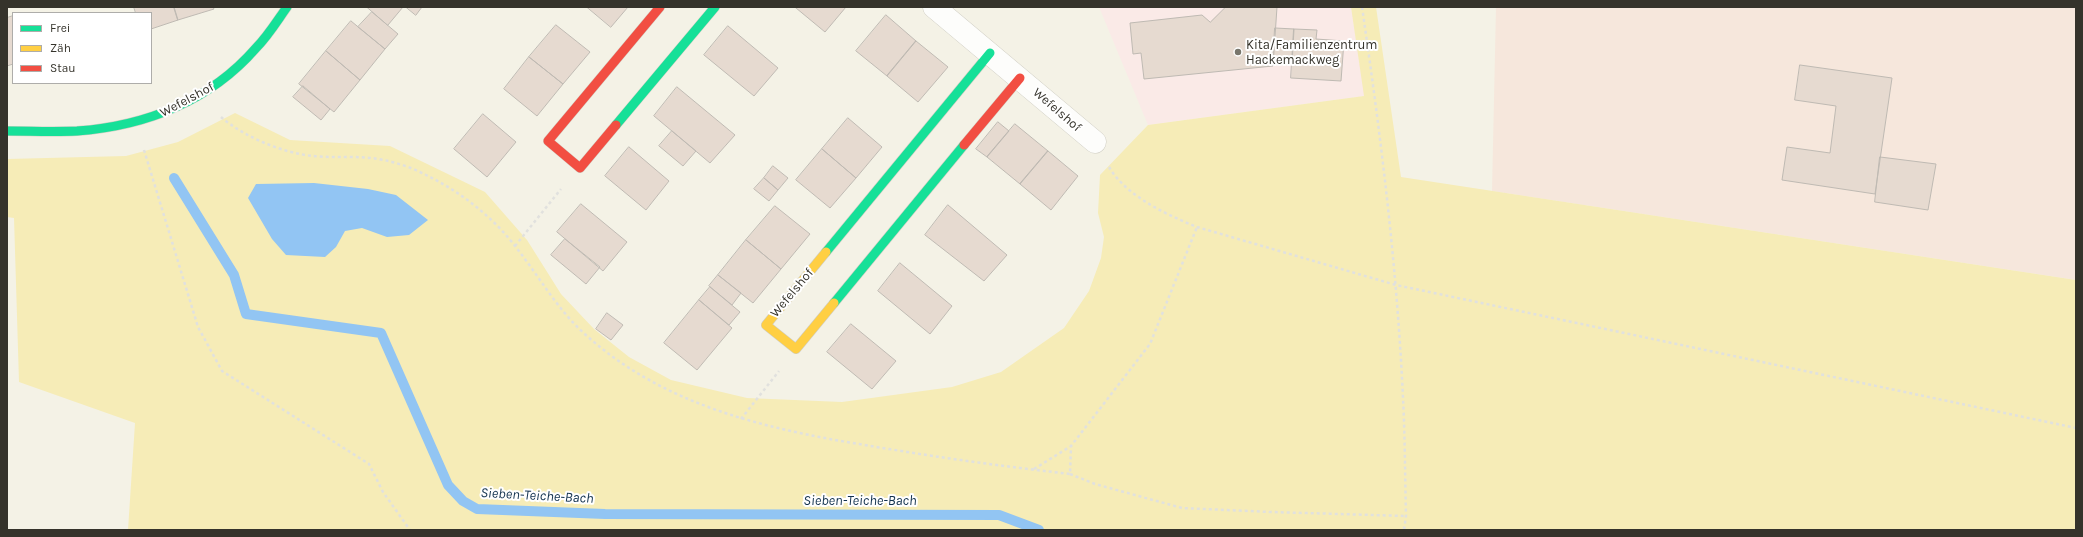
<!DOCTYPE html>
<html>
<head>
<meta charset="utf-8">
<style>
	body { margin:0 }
	#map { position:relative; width:2083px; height:537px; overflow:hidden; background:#f4f2e6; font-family:Karla,sans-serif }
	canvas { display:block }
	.frame { position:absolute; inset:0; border:8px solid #35332b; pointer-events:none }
	.legend { position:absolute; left:12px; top:12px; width:140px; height:72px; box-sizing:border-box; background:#fff; border:1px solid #aeadaa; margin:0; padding:5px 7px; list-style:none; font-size:12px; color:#35332b }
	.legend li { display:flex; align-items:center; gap:8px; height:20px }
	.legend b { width:20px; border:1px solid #aeadaa }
</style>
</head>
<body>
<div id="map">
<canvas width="2083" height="537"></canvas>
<div class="frame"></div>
<ul class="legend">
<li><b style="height:5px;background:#16e098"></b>Frei</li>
<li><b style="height:5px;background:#ffcf43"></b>Zäh</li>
<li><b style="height:5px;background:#f24e42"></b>Stau</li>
</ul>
</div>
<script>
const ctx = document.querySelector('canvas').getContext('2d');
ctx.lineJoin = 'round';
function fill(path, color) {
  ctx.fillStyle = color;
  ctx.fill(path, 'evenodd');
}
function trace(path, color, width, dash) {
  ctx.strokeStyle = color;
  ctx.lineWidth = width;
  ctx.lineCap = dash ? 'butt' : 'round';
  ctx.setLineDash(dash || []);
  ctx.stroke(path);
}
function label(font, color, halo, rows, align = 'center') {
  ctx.font = font + ' Karla,sans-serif';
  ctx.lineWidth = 4;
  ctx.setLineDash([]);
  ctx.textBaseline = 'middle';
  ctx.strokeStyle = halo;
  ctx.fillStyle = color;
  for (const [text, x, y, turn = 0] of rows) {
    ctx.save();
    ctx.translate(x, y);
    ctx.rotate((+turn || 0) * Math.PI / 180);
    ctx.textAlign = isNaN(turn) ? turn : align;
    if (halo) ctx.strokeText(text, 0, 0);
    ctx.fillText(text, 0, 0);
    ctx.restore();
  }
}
fill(new Path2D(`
	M1496,7H2076V280L1492,191Z`), '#f6e7dc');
fill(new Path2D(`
	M1099,7H1351L1365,96L1148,125Z`), '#faeae7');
fill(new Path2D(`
	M1351,7H1376L1401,177L2076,280V530H128L135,423L19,382L14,218L7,217V159L126,156L178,142L235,113L290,140L390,146L485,192L527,240L561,294L594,329L629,357L671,380L747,398L842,402L952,387L1001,372L1064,328L1089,291L1101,258L1104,237L1098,213L1100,175L1148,125L1364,96Z`), '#f6ecb7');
fill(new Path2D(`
	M314,183L368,189L396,195L428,220L409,235L387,237L362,228L345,231L336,247L325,257L286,255L272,239L248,198L256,184Z`), '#92c5f3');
trace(new Path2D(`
	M174,178L234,275L246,314L381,333L448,485L463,501L477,509L605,514L999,515L1039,530`), '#92c5f3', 10);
const building = new Path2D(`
	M134,7H174L178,20L151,29V13H136Z
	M174,7H213L214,9L178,20Z
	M367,7H403L388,25Z
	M406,7H422L416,15Z
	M587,7H628L611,27Z
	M797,7H846L825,32L796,8Z
	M1226,7H1277L1273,66L1144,79L1141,53L1133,54L1130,23L1202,15L1210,22Z
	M372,12L398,34L385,49L358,27Z
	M886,15L916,41L887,76L856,51Z
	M13,16V64L7,66V18Z
	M351,21L385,49L360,80L326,51Z
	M556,25L590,52L563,84L529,57Z
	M728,26L778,68L754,96L704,55Z
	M1275,28L1294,29L1292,64L1273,63Z
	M1294,29L1317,30L1316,39L1344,41L1341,81L1291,78Z
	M916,41L948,67L918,102L887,76Z
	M326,51L360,80L334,112L299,84Z
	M529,57L563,84L537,116L504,89Z
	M1800,65L1892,78L1875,194L1782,180L1787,147L1830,153L1836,106L1795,100Z
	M303,86L330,109L321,120L293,97Z
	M677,87L735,135L710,163L654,116Z
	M483,114L516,142L487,177L454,149Z
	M848,118L882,147L856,178L822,149Z
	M998,122L1009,131L987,157L976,149Z
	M1015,124L1048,151L1020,184L987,157Z
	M672,131L696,151L683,166L659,146Z
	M629,147L669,181L646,210L605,176Z
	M822,149L856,178L830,208L796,180Z
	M1048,151L1078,176L1051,210L1020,184Z
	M1880,157L1936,164L1928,210L1875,202Z
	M773,166L788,178L778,190L764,178Z
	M764,178L778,190L769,201L754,189Z
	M581,204L627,242L603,271L557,232Z
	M948,205L1007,255L984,281L925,235Z
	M775,206L810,234L781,269L746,240Z
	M565,239L600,267L586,284L551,255Z
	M746,240L781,269L753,303L718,275Z
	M900,263L952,306L930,334L878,291Z
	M718,275L741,293L732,305L709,286Z
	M710,287L740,312L729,325L699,300Z
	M699,300L732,328L697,370L664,343Z
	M607,313L623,325L611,340L596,329Z
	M851,324L896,361L872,389L827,352Z`);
fill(building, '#e6dad0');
trace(building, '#bfbab3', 1);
const street = new Path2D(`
	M934,7L1095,142`);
const fast = new Path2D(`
	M616,125L715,7
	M7,131C30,131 54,132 77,131C146,126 210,101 256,48C268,36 277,21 287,7
	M826,252L990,53
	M834,303L964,145`);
const slow = new Path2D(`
	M826,252L766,325L796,349L834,303`);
const jam = new Path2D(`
	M616,125L580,168L548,141L660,7
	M964,145L1020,78`);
trace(street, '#cfcdc3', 23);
trace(fast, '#cfcdc3', 10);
trace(slow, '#cfcdc3', 10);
trace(jam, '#cfcdc3', 10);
trace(new Path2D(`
	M1362,7C1381,137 1397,267 1403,398C1405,437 1405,476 1406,516L1404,530
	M221,117C244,137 283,153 313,156C332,158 352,156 371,158C389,160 409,166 426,175C459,191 492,216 515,246C539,276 558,311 587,336C671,411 781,432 889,449C949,459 1009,467 1070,474L1071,446L1150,344L1197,227
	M144,150L198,327L222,371L369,464L383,492L410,530
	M1109,167C1126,196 1167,215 1197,227L1396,285L2076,428
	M515,246L561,189
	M741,419L779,371
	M1034,469L1071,446
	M1070,474L1095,484L1182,508L1271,512L1406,516`), '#e1e1de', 2.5, [3, 3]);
trace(street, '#fdfdfb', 22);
trace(fast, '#16e098', 9);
trace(slow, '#ffcf43', 9);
trace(jam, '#f24e42', 9);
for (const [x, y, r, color] of [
	[1238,52,4,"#78766c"]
]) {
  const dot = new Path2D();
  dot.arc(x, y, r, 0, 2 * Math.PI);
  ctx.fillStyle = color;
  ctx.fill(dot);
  trace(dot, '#fff', 1.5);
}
label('13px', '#35332b', '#fff', [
	["Kita/Familienzentrum",1246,45],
	["Hackemackweg",1246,60]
], 'left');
label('13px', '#35332b', '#fff', [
	["Wefelshof",187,100,-28],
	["Wefelshof",1057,110,41],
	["Wefelshof",792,293,-50]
]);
label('italic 14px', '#12314d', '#fff', [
	["Sieben-Teiche-Bach",537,496,3],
	["Sieben-Teiche-Bach",860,501]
]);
</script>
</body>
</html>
